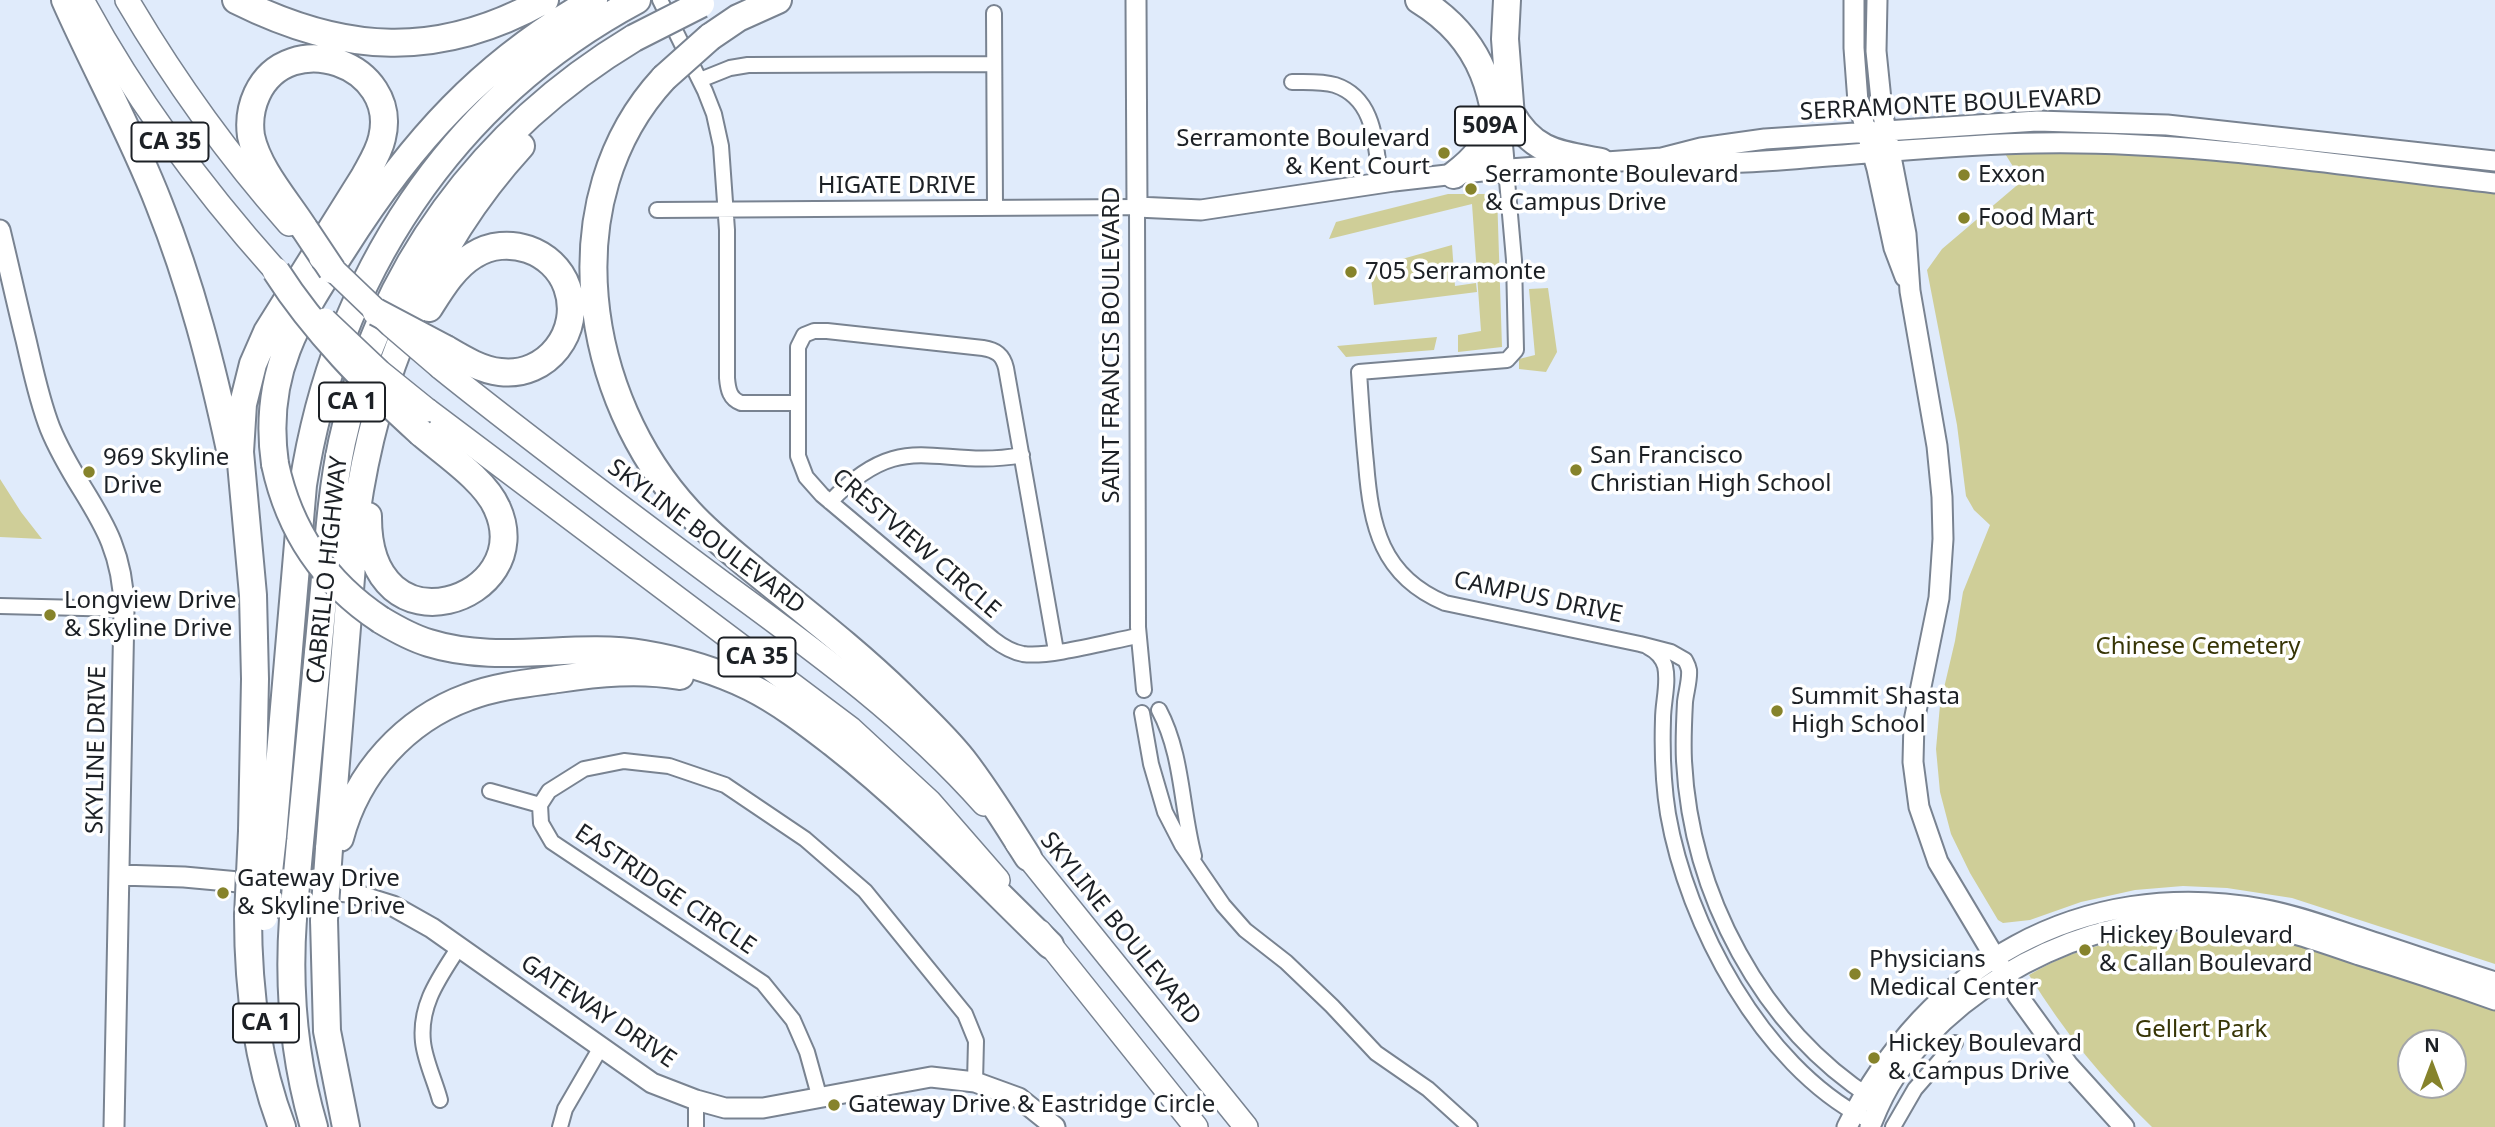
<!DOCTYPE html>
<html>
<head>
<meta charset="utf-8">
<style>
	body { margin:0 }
	#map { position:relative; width:2495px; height:1127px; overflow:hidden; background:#e0ebfb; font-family:"Noto Sans",sans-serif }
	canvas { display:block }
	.north { position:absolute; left:2397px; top:1029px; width:70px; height:70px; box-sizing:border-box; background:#fff; border:2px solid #a4a6a8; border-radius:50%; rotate:0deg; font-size:19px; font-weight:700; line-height:28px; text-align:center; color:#1c2025 }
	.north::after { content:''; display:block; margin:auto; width:24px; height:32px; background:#86832b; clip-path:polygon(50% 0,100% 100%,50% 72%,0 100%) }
</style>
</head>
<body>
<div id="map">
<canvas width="2495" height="1127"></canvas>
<div class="north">N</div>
</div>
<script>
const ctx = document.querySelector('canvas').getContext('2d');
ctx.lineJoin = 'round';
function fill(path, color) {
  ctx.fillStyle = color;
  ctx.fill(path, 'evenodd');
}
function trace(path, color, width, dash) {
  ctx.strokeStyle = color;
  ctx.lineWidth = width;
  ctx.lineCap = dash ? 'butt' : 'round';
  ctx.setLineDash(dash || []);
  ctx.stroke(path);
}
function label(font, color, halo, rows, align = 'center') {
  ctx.font = font + ' "Noto Sans",sans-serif';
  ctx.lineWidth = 7;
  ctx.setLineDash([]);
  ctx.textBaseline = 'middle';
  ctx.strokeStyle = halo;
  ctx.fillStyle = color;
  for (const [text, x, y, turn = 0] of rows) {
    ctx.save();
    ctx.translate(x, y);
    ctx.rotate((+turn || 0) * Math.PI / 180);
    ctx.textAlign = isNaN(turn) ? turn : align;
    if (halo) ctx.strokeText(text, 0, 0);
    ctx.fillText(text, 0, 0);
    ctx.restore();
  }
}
fill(new Path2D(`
	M2004,152H2135L2495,191V964L2292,898L2227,888L2183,886L2135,890L2081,902L2030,920L2003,923L1998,920L1970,873L1951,834L1940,792L1936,749L1940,705L1955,641L1963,592L1990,525L1974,510L1966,496L1957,425L1927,270L1942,249L2022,181Z
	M1448,194H1497L1502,347L1458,352V335L1481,331L1472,204L1329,239L1336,222Z
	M1452,245L1455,286L1476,283L1477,292L1374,305L1370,268Z
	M1548,288L1557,352L1546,372L1519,369V359L1535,355L1529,289Z
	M1437,337L1434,350L1346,357L1337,346Z
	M0,479L21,512L42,539L0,537Z
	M2199,931L2230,932L2290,943L2495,1010V1127H2152C2104,1081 2064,1032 2029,975C2081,944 2140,933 2199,931ZM2411,1043H2453V1085H2411Z`), '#cfce98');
const street = new Path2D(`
	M660,0L705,91L714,114L721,146L727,230V378C728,390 730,399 741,403H798
	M994,13L995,208
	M700,80L730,68L748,65L994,64
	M1292,82C1306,82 1322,81 1335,85C1377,99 1375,147 1381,183
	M1506,169L1514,260L1516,350L1507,360L1359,372C1361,403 1363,433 1366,463C1371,526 1381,576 1445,603L1640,644L1671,652L1685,660C1687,664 1688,665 1689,670C1690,680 1686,692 1685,702C1684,721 1683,741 1684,761C1691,894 1761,1027 1873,1099
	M657,210L1137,207L1138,627L1144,690
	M830,502C904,424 937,471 1022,455
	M0,606L124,609
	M1648,647C1656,651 1662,657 1665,666C1669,683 1663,702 1663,719C1662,751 1663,783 1668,814C1687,924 1762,1065 1864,1118
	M1056,651L1006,368C1003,355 996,350 983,348L827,331H814L804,335L798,347V456L806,477L822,495L993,639C1002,646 1012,652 1023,654C1049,658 1110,641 1138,636
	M1159,710C1183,755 1181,808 1194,856
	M1142,713L1151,764L1165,812L1182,845L1223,905L1245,930L1286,962L1332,1006L1376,1053L1428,1089L1470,1127
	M490,791L540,805
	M820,1099L807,1052L793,1020L763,983L552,842L541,823L540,805L549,791L584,769L624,761L669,766L725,785L805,839L865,891L965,1014L976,1041L975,1082
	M440,1100C435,1081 425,1061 423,1042C419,1004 440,977 459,947
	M560,1127L565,1109L601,1047
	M696,1127V1100
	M1893,1127L1915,1089L1955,1043`);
const secondary = new Path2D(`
	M1136,0L1137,207L1201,210L1394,181L1482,171L1662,158L1701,148L1765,139L2037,121L2167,125L2495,161
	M1854,0V48L1858,102L1877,169L1894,248L1905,277
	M1877,0L1876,51L1882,110L1906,234L1910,291L1937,446L1942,497L1943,539L1939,598L1914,721L1913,762L1919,807L1938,862L2018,996L2068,1065L2124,1127
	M1673,159C1720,166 1769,161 1816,157C1889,152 1963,144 2037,143C2188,140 2345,166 2495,183
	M0,230C9,267 17,304 26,340C33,370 39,400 50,428C78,497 123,526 124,609L114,1127
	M119,875L184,877L348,892L393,906L432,928L652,1083L696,1100L725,1108H763L931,1077L975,1082L1019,1098L1055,1127
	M1847,1127C1927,966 2080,876 2262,909C2296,915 2330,928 2364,939C2407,953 2451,968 2495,982
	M1870,1127C1877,1109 1885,1091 1896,1075C1970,970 2109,905 2237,922C2279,927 2319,941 2359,955C2405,969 2450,984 2495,1000`);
const primary = new Path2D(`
	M82,0C135,99 201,187 276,271
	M127,0C174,80 228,155 289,224
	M440,367C532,441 627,512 721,582C814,650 907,717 984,804
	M427,410L851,729L930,802L998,880
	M1017,843L1246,1127
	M1040,932L1196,1127`);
const highway = new Path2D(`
	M65,0C95,68 132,134 159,204C191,284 212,366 230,450
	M236,0C344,54 438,60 545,0
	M1419,0C1486,41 1496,97 1501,169
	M1507,0L1505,39L1511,117
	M710,37L738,18L778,0
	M664,78C552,199 583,398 689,512C709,534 733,553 756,572C805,612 856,651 901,695C922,716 945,737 963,760C987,791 1007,824 1028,857
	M1511,113C1533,153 1560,154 1601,162
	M1454,175C1475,159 1489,144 1490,117
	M429,308C441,289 454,267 474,255C507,234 554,250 567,287C583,331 547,378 500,372C481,370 463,359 446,349
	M275,464C262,374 297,320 344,248C411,142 483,62 594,0
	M368,516C367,659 539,600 497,508C485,480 444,453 421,433
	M381,620C396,629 412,638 429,643C499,665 573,642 644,654C680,660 717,671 750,687C780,702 807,723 833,743C911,804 979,876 1050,945
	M252,831L255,679L253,595L240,452L243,404L253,364L267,332L364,177C371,164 379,152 382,138C400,64 289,26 257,94C251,107 249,122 251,136C258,169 286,200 304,228
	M273,836L303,485C335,278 450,100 637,0
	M340,838C357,773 405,720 468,697C496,686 528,683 558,679C599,673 639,669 680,676
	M300,842C308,761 315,680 323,600C328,547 331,494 342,442C379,269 483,129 634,38
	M329,849L356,516C375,380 427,249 521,146
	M248,916C248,988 256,1059 282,1127
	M293,918C288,989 294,1059 314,1127
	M324,920L327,1031L346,1127`);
trace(street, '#798391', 18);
trace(secondary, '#798391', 23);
trace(primary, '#798391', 26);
trace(highway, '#798391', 30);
trace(street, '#fff', 14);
trace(secondary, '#fff', 19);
trace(primary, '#fff', 23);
trace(highway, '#fff', 26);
const primaryBridge = new Path2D(`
	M321,258L391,325L440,367
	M325,320L380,372L427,410`);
const highwayBridge = new Path2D(`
	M634,38L701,4
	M664,78L710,37
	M304,228L332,270
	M276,271C315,332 367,384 421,433
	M376,312L446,349
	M275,464C289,530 325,583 381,620
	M248,916L252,831
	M264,917L273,836
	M293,918L300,842
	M324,920L329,849`);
trace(primaryBridge, '#798391', 26, []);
trace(highwayBridge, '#798391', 30, []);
trace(primaryBridge, '#fff', 23);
trace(highwayBridge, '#fff', 26);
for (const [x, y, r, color] of [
	[1444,153,7,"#86832b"],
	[1964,175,7,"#86832b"],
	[1471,189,7,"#86832b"],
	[1964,218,7,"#86832b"],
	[1351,272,7,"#86832b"],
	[1576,470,7,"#86832b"],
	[89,472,7,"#86832b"],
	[50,615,7,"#86832b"],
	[1777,711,7,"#86832b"],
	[223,893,7,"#86832b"],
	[2085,950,7,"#86832b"],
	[1855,974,7,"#86832b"],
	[1874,1058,7,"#86832b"],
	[834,1105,7,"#86832b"]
]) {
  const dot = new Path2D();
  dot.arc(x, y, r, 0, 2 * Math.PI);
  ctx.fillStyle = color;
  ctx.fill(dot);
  trace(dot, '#fff', 2.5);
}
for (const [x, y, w] of [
	[1490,126,70],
	[170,142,77],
	[352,402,66],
	[757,657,77],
	[266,1023,66]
]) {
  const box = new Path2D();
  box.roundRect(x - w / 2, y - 19.5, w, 39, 5);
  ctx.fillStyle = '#fff';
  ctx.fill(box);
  trace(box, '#1c2025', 2);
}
label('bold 23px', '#1c2025', null, [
	["509A",1490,126],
	["CA 35",170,142],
	["CA 1",352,402],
	["CA 35",757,657],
	["CA 1",266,1023]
]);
label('24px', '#1c2025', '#fff', [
	["SERRAMONTE BOULEVARD",1951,105,-3],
	["HIGATE DRIVE",897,186],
	["SAINT FRANCIS BOULEVARD",1112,345,-90],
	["SKYLINE BOULEVARD",706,537,37],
	["CRESTVIEW CIRCLE",916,544,41],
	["CABRILLO HIGHWAY",328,570,-84],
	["CAMPUS DRIVE",1538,598,12],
	["SKYLINE DRIVE",97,750,-89],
	["EASTRIDGE CIRCLE",665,890,34],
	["SKYLINE BOULEVARD",1120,929,51],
	["GATEWAY DRIVE",598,1012,34]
]);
label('24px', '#1c2025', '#fff', [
	["Serramonte Boulevard",1430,139,"right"],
	["& Kent Court",1430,167,"right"],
	["Serramonte Boulevard",1485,175],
	["& Campus Drive",1485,203],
	["Exxon",1978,175],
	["Food Mart",1978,218],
	["705 Serramonte",1365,272],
	["San Francisco",1590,456],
	["Christian High School",1590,484],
	["969 Skyline",103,458],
	["Drive",103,486],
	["Longview Drive",64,601],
	["& Skyline Drive",64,629],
	["Summit Shasta",1791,697],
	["High School",1791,725],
	["Gateway Drive",237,879],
	["& Skyline Drive",237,907],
	["Hickey Boulevard",2099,936],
	["& Callan Boulevard",2099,964],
	["Physicians",1869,960],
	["Medical Center",1869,988],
	["Hickey Boulevard",1888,1044],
	["& Campus Drive",1888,1072],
	["Gateway Drive & Eastridge Circle",848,1105]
], 'left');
label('24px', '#373506', '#fff', [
	["Chinese Cemetery",2198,647],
	["Gellert Park",2201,1030]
]);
</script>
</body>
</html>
